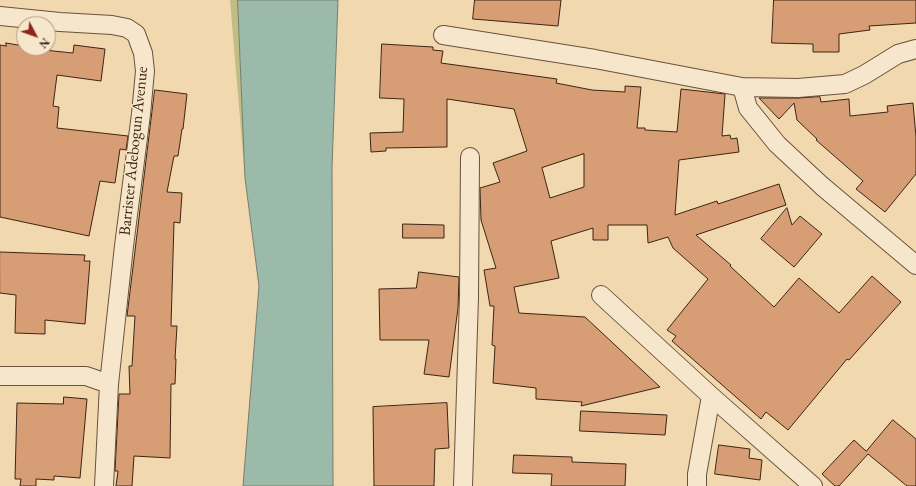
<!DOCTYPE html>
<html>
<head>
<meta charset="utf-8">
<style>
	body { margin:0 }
	#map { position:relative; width:916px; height:486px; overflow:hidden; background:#f1d8af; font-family:"EB Garamond",serif }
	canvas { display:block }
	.north { position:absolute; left:16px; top:16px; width:40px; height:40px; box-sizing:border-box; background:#f6e6cb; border:1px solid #ac9882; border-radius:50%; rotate:131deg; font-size:11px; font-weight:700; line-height:16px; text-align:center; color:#3d2415 }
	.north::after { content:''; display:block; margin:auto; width:14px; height:18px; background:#8f2418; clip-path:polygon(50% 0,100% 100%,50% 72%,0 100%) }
</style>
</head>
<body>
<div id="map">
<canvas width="916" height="486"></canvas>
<div class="north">N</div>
</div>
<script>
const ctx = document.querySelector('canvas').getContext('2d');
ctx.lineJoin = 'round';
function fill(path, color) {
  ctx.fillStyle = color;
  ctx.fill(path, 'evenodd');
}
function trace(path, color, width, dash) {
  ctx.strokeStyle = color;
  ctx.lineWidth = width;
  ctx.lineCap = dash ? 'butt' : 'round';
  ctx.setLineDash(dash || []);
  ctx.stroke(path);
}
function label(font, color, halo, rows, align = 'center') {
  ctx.font = font + ' "EB Garamond",serif';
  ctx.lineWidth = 3;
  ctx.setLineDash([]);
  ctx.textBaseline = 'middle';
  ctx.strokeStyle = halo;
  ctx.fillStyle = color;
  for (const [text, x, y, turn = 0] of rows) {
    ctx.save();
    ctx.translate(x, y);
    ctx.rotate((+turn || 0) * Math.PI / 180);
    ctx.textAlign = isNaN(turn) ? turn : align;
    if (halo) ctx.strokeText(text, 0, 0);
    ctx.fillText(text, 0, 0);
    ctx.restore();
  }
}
fill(new Path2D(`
	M230,0H238L245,178Z`), '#c0bd86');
const water = new Path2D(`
	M238,0H338L332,167L333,486H243L259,286L245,178Z`);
fill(water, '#9bbaaa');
trace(water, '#757e6e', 1);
const building = new Path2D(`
	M475,0H561L558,26L473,19Z
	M774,0H916V23L869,26L870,30L839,34V52H813V44L772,43Z
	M6,43L24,46V48L73,53L74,45L105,49L101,81L57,75L53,106L59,107L57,128L128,136L126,150L120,149L115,183L100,181L89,236L0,217V45L6,46Z
	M382,44L433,47V50L443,51L441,63L557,79L556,83L592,90L625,92V86L641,87L637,128H645V130L677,132L681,89L725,94L722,136L730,135L731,139L737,138L739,152L679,160L675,215L717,201L718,204L779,184L786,205L696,235L731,265L730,266L774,307L799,278L839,313L872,276L901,302L849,360L847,359L788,430L766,412L761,419L672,341L676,336L667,330L708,279L673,248L668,237L648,243L647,225H608V240H593V228L551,241L559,278L514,287L519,313L585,317L660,387L581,406L582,402L536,399V388L493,383L495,346L492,345L494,306H490L484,270L496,268L481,220L480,188L500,182L493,163L527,151L514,109L447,99V147L386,148V151L371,152L370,133L403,132L404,99L380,98ZM584,154V187L550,198L542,168Z
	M155,90L187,94L183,129H182L178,156H174L167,192L182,193L180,223L174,222L171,326H177L175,359H176L175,384H171L170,458L134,456L132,486H116L118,471H115L119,394H130L129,366H132L135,316H127L128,308Z
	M820,97L821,102L849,99L850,116L888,112L887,106L913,103L916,137V174L885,212L856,189L863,181L816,140L817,139L797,120L794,103L779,119L759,98H798Z
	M787,208L792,225L800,216L822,234L794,267L761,239Z
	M403,224L444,225V238H403Z
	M0,252L85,255L84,261H90L85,324L45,320V334L15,333L16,295L0,293Z
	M419,272L459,277L458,308L449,377L424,374L429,340H380L379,289L416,288Z
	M64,397L87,399L80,478L54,476V480L36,479V486H20L21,479H15L17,403L63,404Z
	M447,403L449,448L435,449L434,486H374L373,407Z
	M581,411L667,415L665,435L580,431Z
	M893,420L916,439V486H907L868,454L839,486H835L822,474L854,440L866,451Z
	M719,445L750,449L749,458L762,460L760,480L715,474Z
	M514,455L572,457V462L626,464L625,486H551L552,474L513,473Z`);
fill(building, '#d79d74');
trace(building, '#3d2415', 1);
const minor = new Path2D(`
	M0,16L60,22L112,25L127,28L136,34L143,53L145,71L141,114L124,246L109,384L104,486
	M443,35L595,59L742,87L798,88L845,84L864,75L898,54L916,49
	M742,87L748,108L777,144L822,186L916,265
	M601,295L711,396L813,486
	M0,376H86L109,384
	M463,486L469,297L470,157
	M697,486V474L711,396`);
trace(minor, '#6a513c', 20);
trace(minor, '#f6e6cb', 18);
label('16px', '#3d2415', '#f6e6cb', [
	["Barrister Adebogun Avenue",134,151,-84]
]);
</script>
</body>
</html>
